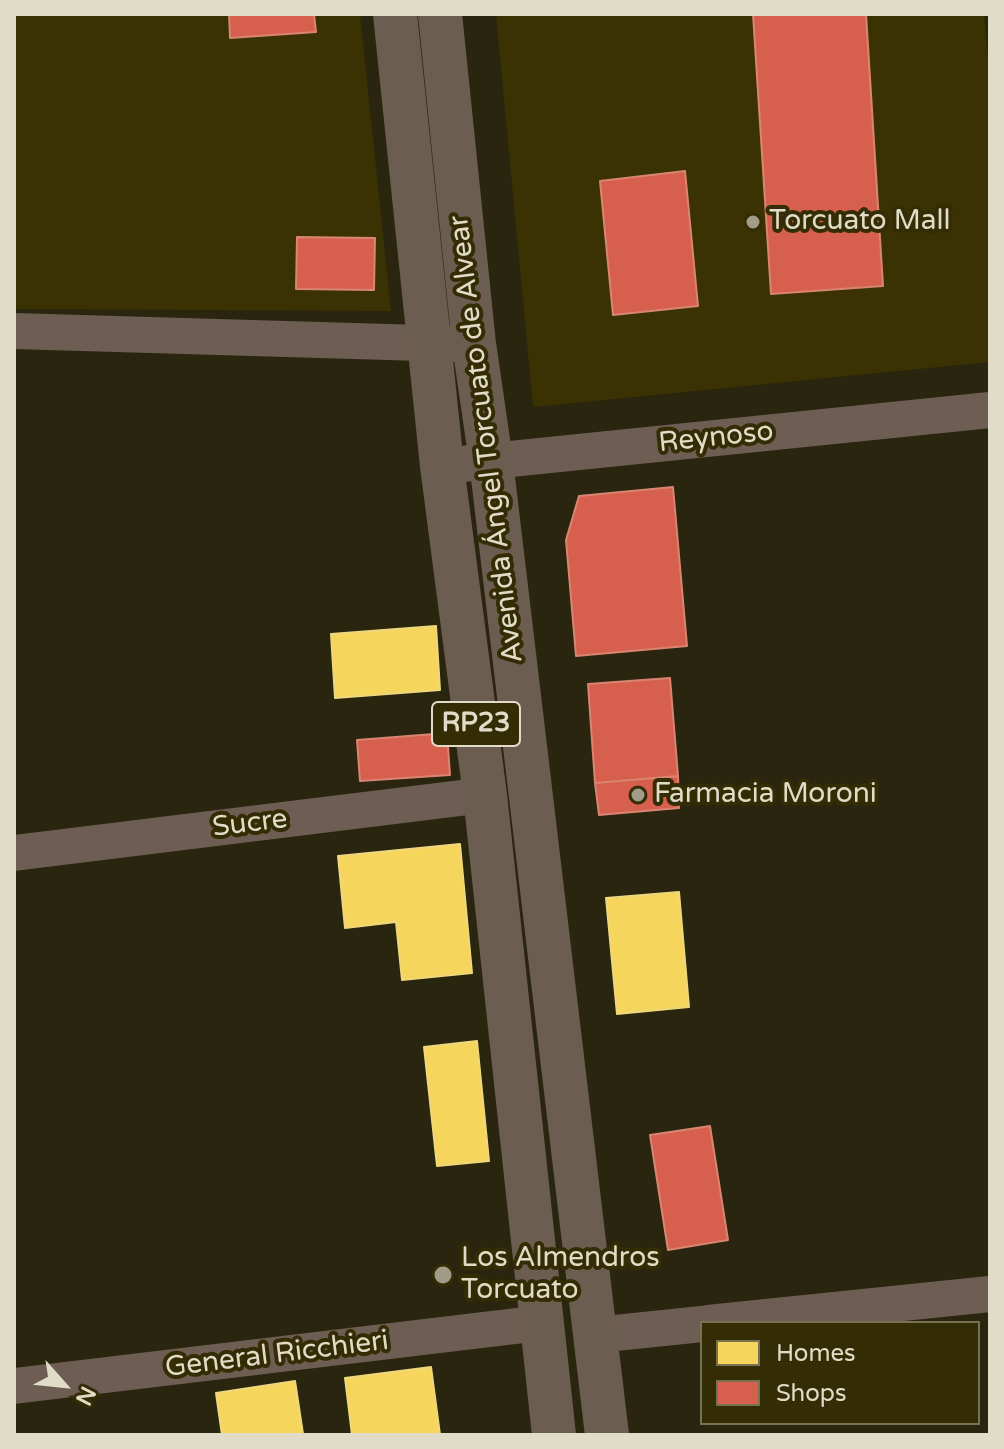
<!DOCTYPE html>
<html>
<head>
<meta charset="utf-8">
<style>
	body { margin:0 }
	#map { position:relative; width:1004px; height:1449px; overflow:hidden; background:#29250f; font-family:"Varela Round",sans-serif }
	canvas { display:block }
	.frame { position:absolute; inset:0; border:16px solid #e0dcc7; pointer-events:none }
	.legend { position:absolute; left:700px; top:1321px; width:280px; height:104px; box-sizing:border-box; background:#342c04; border:2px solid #797252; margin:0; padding:10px 14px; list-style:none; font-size:24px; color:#e0dcc7 }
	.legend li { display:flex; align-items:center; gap:16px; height:40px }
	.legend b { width:40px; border:2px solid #797252 }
	.north { position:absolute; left:24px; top:1345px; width:80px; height:80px; -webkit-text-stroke:6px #342c04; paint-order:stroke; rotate:117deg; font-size:22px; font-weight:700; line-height:32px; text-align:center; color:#e0dcc7 }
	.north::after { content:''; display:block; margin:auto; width:28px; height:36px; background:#e0dcc7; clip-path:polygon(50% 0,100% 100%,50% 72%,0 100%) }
</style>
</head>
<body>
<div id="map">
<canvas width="1004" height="1449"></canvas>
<div class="frame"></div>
<ul class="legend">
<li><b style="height:22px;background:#f6d55c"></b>Homes</li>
<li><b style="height:22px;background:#d6604d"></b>Shops</li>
</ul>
<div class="north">N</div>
</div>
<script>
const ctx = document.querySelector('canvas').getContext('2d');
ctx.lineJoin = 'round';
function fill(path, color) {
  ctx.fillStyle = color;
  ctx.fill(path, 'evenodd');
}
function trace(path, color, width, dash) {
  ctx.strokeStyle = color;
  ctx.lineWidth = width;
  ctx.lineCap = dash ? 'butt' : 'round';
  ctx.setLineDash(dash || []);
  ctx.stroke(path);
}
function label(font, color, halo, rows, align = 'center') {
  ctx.font = font + ' "Varela Round",sans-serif';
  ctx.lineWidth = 8;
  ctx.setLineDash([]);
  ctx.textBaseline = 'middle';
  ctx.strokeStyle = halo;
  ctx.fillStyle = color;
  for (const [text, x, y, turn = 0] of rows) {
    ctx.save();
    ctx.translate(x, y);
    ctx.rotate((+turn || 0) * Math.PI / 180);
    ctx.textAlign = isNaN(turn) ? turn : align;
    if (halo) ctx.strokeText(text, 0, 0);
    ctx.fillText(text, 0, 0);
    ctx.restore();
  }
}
fill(new Path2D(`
	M14,14H360L391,311L14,309Z
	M496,14H984L990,82V362L533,407Z`), '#3a3202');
const homes = new Path2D(`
	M436,626L440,690L335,698L331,634Z
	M460,844L472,973L402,980L396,922L345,928L338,856Z
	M679,892L689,1007L617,1014L606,898Z
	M477,1041L489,1161L437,1166L424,1047Z
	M431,1367L440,1435H352L345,1378Z
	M295,1381L303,1434L222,1435L216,1393Z`);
fill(homes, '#f6d55c');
trace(homes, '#efd77c', 2);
const shops = new Path2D(`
	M229,14H314L316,32L230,38Z
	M753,14H866L883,286L771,294Z
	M685,171L698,306L613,315L600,181Z
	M297,237L375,238L374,290L296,289Z
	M673,487L687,646L576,656L566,540L579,496Z
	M670,678L678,776L595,783L588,684Z
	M447,733L450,775L360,781L357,740Z
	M678,776L679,808L599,815L595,783Z
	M710,1126L728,1240L668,1250L650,1135Z`);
fill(shops, '#d6604d');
trace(shops, '#d98572', 2);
trace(new Path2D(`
	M14,331L456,344
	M442,466L990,410
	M14,853L485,795
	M708,1323L990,1294
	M596,1335L702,1324
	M14,1386L541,1323`), '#6e5d52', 36);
trace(new Path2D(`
	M395,14L442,466L485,795L554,1435
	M440,14L474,344L491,461L607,1435`), '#6b5d50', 44);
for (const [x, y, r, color] of [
	[753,222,8,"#a09c87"],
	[638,795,8,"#a09c87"],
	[443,1275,10,"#a09c87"]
]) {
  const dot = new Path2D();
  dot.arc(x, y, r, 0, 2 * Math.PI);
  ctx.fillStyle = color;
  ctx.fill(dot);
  trace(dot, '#342c04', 3);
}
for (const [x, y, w] of [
	[476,724,88]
]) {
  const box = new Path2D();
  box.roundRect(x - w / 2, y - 22, w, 44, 6);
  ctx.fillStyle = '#342c04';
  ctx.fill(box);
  trace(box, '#e0dcc7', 2);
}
label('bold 26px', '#e0dcc7', null, [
	["RP23",476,724]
]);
label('28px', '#e0dcc7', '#342c04', [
	["Torcuato Mall",769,222],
	["Farmacia Moroni",654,795],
	["Los Almendros",461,1259],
	["Torcuato",461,1291]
], 'left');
label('28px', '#e0dcc7', '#342c04', [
	["Reynoso",716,438,-6],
	["Avenida Ángel Torcuato de Alvear",487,439,-97],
	["Sucre",250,824,-7],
	["General Ricchieri",277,1355,-7]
]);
</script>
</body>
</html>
